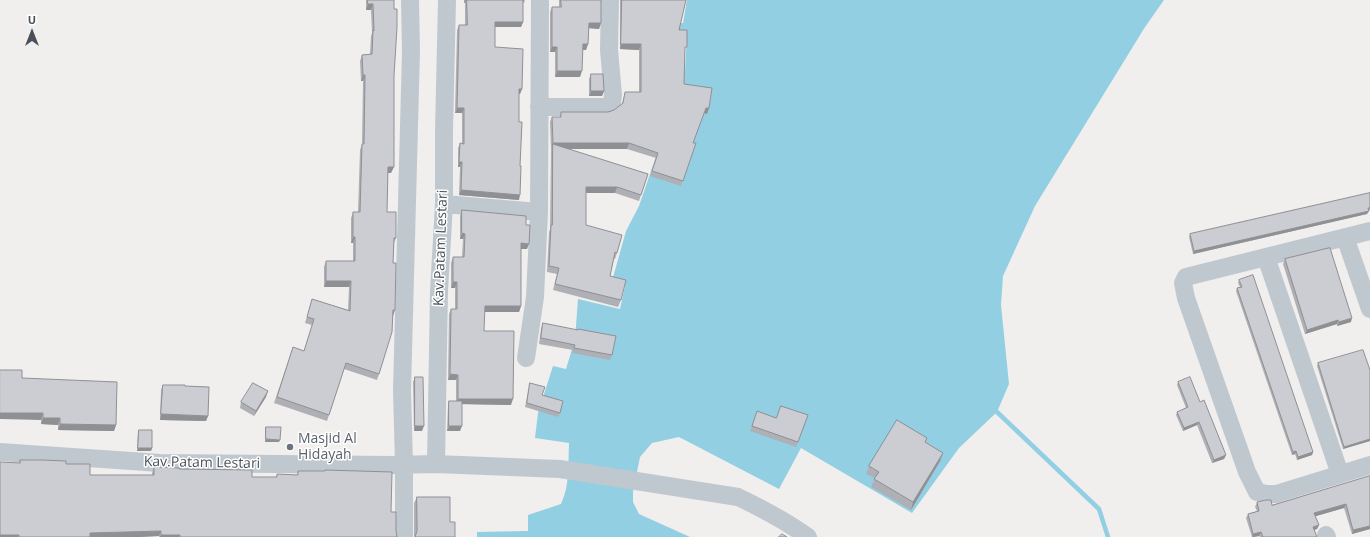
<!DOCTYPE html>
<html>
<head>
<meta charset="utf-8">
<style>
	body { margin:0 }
	#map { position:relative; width:1370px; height:537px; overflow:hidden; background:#f1eeee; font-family:"Open Sans",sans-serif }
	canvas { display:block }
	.north { position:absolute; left:12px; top:12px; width:40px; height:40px; -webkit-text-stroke:3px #fff; paint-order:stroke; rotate:0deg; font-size:11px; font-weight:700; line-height:16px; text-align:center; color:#48515a }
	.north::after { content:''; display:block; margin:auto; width:14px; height:18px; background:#48515a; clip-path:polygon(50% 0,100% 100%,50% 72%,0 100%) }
</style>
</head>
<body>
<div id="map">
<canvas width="1370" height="537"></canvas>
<div class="north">U</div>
</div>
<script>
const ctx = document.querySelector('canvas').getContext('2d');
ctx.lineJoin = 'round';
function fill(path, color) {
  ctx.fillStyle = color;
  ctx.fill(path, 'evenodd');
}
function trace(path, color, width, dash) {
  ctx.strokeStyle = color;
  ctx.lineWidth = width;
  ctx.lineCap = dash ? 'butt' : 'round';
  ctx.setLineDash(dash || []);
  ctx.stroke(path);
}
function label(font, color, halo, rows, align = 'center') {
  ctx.font = font + ' "Open Sans",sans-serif';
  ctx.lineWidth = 3;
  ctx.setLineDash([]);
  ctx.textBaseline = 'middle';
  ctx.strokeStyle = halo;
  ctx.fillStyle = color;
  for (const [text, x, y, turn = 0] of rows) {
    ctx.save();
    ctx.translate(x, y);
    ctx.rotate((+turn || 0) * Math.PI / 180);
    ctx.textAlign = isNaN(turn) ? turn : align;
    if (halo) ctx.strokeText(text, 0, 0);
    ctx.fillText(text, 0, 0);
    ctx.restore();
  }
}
fill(new Path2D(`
	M687,0H1164L1145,27L1035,206L1003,276L1001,305L1009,384L997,412L959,448L912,513L801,448L779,489L679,437L652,443L640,457L633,492V502L639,514L690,537H477V532L528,531V515L561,504C570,485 568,464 569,443L535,438L538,413L553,366L566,369L575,339L578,299L620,309L625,286L612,281L626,231L639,206L662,139L673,73L685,72L687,34L646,23H683Z`), '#92cfe3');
trace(new Path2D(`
	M997,412L1099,509L1108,537`), '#92cfe3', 4.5);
trace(new Path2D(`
	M539,107H606L612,103L613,95L609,50L610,0
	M444,204L539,212
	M1370,231L1186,277L1183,283L1186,298L1247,472L1257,492L1267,494H1276L1370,465
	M1345,237L1370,309
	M1266,257L1340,474
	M526,358L535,297L539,212L540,0
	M0,452L160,463L395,465L436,464L560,469L738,497C763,509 786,521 808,537
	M436,464L439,291L444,204V131L447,0
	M1326,535L1327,537
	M404,537V465L402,390L411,51L410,0`), '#c0c8cf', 18);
fill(new Path2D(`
	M366,0H394V76L391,173H388L387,212L396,238L394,243L393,263V316H392L379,374L377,380L344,369L327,421L274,403L293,347L304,351L312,325L305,323L312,299L348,310L349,287H324V267L326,261H353V243H351V218L353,212H358L360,150L362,144L363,81H361L360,61L362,55L370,54L371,36L372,33L371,10H366Z
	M464,0H525L524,3H523V22L521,27H495V47L522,89L520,94H519V200L459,195L460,167H458V148L460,143L462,144V113H455L457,30L459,25H465V3H464Z
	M559,0H601V23L599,29L589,28L588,44L586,50H583L580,77H555V52H550V12L552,7H559Z
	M620,0H686L679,30L685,52L684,84L709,108L707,114L704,113L693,143L681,186L650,176L656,158L627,149H568L648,174L639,201L615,193H586V225L617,253L615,259H614L610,276L621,300L618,307L553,290L557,274L547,272L549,232L550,229L551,149L550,122L552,117H560L561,112H608L614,110L622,104L625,92H639V50L620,49Z
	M591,74L604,91L602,96H589V79Z
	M1370,192V210L1368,211L1367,214L1193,254L1189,237L1190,234L1370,193Z
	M462,210L526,225L527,249H521V306L519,312H484V331L511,405L462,404L460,431H447L448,406L449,401H456V380H448L449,314L451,309H455V288H451V263L453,257H462L463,239H460V216Z
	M1285,259L1351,322L1337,326V324L1305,334L1283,264Z
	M1239,280L1313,452L1312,455L1297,460L1295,454L1292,455L1236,291L1237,288L1240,287L1238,283Z
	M543,323L612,355L610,360L572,353L573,350L539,344L541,329Z
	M1318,363L1370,370V441L1343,449L1317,366Z
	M415,377L422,431H414L413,382Z
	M22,378L116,425L114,431L58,430V425L41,424V420Z
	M1178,382L1200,402L1226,455L1224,459L1212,463L1197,425L1183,431L1176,415L1177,412L1186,408L1177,385Z
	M530,383L560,413L558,417L525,407L529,388Z
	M163,385L185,386L208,416L206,421L160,420L161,390Z
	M266,397L254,416L240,408L241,402Z
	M757,411L776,418L808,415L796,447L750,431Z
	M266,427L279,442H265V429Z
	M139,430L152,448L151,451H137L138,433Z
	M926,443L940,461L911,510L871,487L875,478L866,474L869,466Z
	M20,460L66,464L90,475H152V473L154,467L179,469L252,477H276L277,474L297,475L298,471L391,512L397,537H159V536L139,537H0Z
	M1370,476V529L1352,534L1344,508L1315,516L1319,525L1317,529L1314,530L1317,537H1260L1259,536L1255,537H1252L1246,518L1248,514L1257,511L1255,507L1257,502L1272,505Z
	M417,497L450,522L414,537V503Z`), '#afb0b5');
fill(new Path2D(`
	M465,0H466L465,3H464Z
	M368,4H373L371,10H366Z
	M495,22H523L521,27H493Z
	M589,23H601L599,29L587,28Z
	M583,44H588L586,50H581Z
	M621,44H641L639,50L620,49Z
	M552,47H557L555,52H550Z
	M557,71H582L580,77H555Z
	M363,75H365L363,81H361Z
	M519,89H522L520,94H518Z
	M591,91H604L602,96H589Z
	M457,108H464L462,113H455Z
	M706,108H709L707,114L704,113Z
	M553,143H629L627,149H553V144L551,149Z
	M459,162H462L460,167H458Z
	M388,167H394L391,173H386Z
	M586,187H617L615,193H584Z
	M461,190L520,195L519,200L459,195Z
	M1369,211L1367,214L1193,254L1194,251Z
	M462,233L465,234L463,239H460Z
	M353,237H355L353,243H351Z
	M521,243L529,244L527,249H519Z
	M326,281H351L349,287H324Z
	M453,282H457L455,288H451Z
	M485,306H521L519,312H483Z
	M393,310H395L393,316H390Z
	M1352,318L1351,322L1337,326L1339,322Z
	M1338,320L1337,324L1305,334L1307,330Z
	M450,374L458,375L456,380H448Z
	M268,391L266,397L254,416L256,411Z
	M458,399H513L511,405L456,404Z
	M0,413H43L41,420L0,419Z
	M161,414L208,416L206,421L160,420Z
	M43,418H60L58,425L41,424Z
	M1199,422L1197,425L1183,431L1184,428Z
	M60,424L116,425L114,431L58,430Z
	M415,426H424L422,431H414Z
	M449,426H462L460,431H447Z
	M266,439L280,440L279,442H265Z
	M1370,439V441L1343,449L1344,447Z
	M138,448H152L151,451H137Z
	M1296,451L1295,454L1292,455L1293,452Z
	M1313,452L1312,455L1297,460L1298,457Z
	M943,453L940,461L911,510L913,502Z
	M1226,455L1224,459L1212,463L1214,460Z
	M1346,504L1344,508L1313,517L1314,513Z
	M1319,525L1317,529L1311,531L1313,527Z
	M1370,526V529L1352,534L1353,530Z
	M161,531L159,536L139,537H89L90,533Z
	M1261,532L1259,536L1252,537L1253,534Z
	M0,535H19L18,537H0Z
	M161,535H180L179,537H160Z`), '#8f9094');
const building = new Path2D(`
	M368,0H394V9H397V27L394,76V167H388L387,212H396V238H394L393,263H396L395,310H393L392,332L379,374L346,363L329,415L277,397L293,347L304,351L314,319L307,317L312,299L350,311L351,281H326V261H355V237H353V212H360L362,144H364L365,75H363L362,55L372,54L373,30L374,31L373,4H368Z
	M467,0H523V22H495V47L523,49L522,89H519V122H522L520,166H521L520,195L461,190L462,162H459L460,143L464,144V108H457L459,25H467Z
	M561,0H601V23H589L588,44H583L582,71H557V47H552V7H561Z
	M622,0H686L679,30H687V47H685L684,84L712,88L709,108H706L693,143H696L683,181L652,171L658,153L629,143H553L552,117H561V112H608L614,110L623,103L625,92H641V44H621Z
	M591,74H603L604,91H591Z
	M553,144L648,174L641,195L617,187H586V225L622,235L617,253L615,252L610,276L626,280L621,300L555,284L559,268L549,266L551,225H552Z
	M1370,193V208H1368L1369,211L1194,251L1190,234Z
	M462,210L526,216V225H530L529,244L521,243V306H485L484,331H514L513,399H458V375L450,374L451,309H457V282H453V257H464L465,234L462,233Z
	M1330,248L1352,318L1339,322L1338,320L1307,330L1285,259Z
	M1253,275L1313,452L1298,457L1296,451L1293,452L1237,288L1242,287L1239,280Z
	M543,323L578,330V329L616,336L612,355L574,348L575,345L541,338Z
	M1363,350L1370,370V439L1344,447L1318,363Z
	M0,370H22V378L117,382L116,425L60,424V418H43V413H0Z
	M415,377H423L424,426H415Z
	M1190,377L1200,402L1204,400L1226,455L1214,460L1199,422L1184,428L1177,412L1188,407L1178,382Z
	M253,383L268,391L256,411L241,402Z
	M530,383L545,387L542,395L563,401L560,413L527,403Z
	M163,385H185V386L209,387L208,416L161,414Z
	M449,401H462V426H449Z
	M781,406L808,415L798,442L752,426L757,411L776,418Z
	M897,420L927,438L925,442L943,453L913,502L874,479L879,472L869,466Z
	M266,427H281L280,440L266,439Z
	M139,430H152V448H138Z
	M20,460H43L66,461V464H90V475H154V467L179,468V469L252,470V477H277V474L298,475V471H325V470L392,472L391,512H396V531L397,537H180V535H161V531L90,533V537H19V535H0V462L20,463Z
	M1370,476V526L1353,530L1346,504L1314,513L1319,525L1313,527L1317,537H1263L1261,532L1253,534L1248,514L1259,511L1257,502L1266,500H1271L1272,505Z
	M417,497H450V522H455V537H415L417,531Z
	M782,534L787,537H779Z`);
fill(building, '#cccdd3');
trace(building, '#8f9094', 1);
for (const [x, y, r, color] of [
	[290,447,4,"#6b7280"]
]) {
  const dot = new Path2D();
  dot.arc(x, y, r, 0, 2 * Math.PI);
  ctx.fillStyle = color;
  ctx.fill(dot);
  trace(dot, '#fff', 1.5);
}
label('14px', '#48515a', '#fff', [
	["Kav.Patam Lestari",441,248,-88],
	["Kav.Patam Lestari",202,463,1]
]);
label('14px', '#5b616d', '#fff', [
	["Masjid Al",298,439],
	["Hidayah",298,455]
], 'left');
</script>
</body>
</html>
